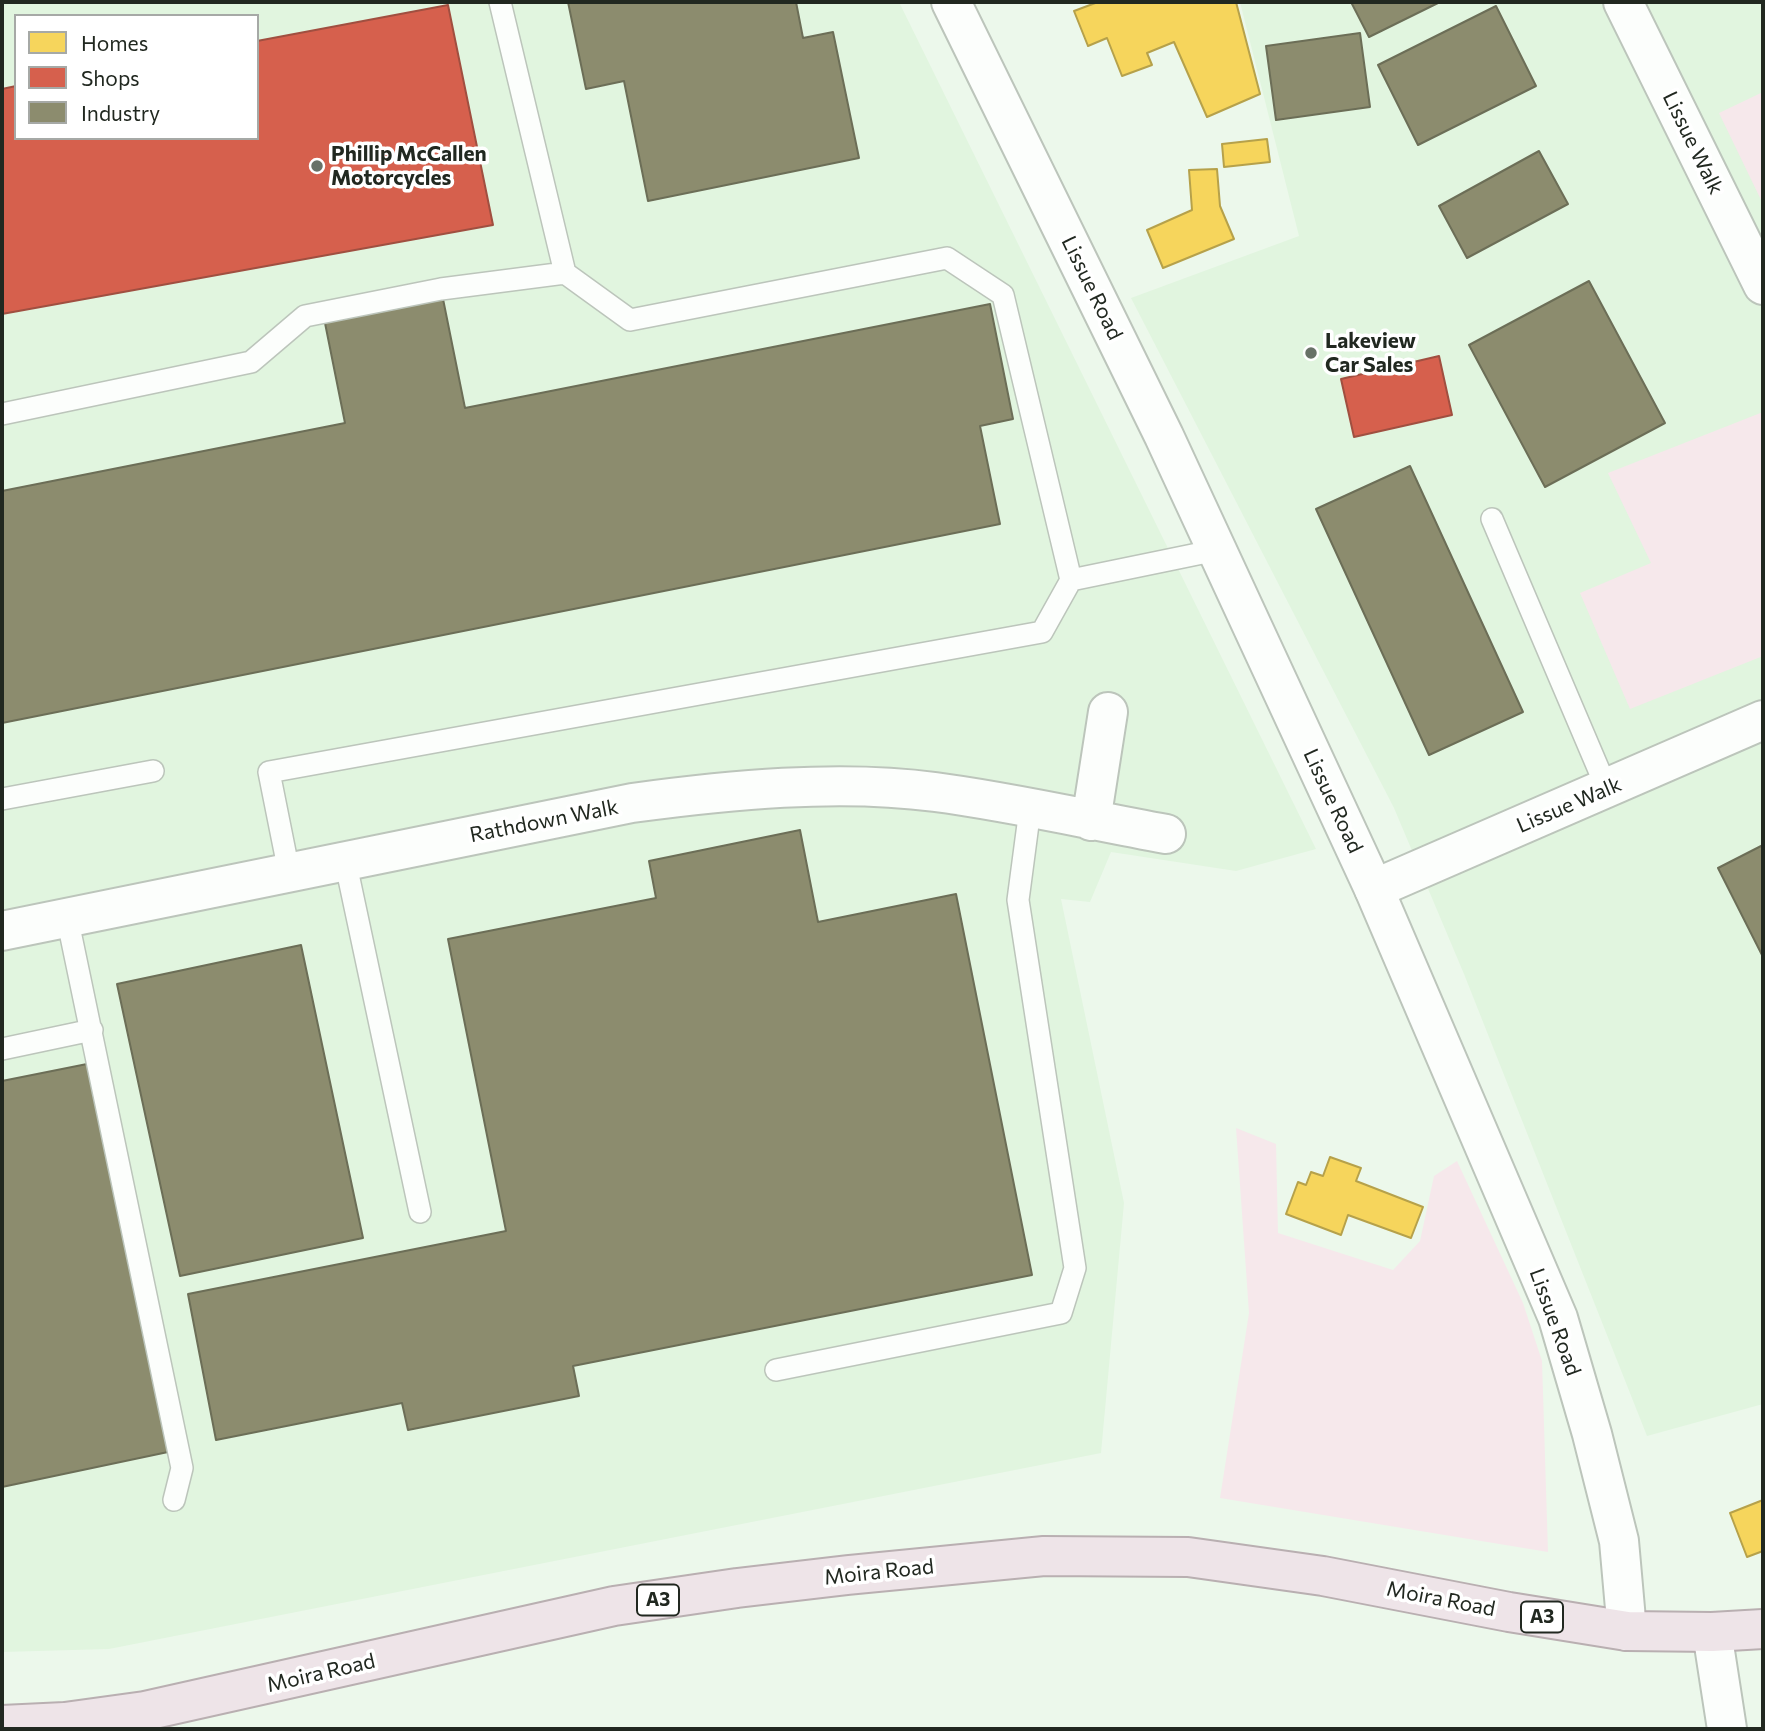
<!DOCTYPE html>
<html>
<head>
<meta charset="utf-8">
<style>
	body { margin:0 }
	#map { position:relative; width:1765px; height:1731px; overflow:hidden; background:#ecf8eb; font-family:Commissioner,sans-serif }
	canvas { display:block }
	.frame { position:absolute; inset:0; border:4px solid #212820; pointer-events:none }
	.legend { position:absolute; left:14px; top:14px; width:245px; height:126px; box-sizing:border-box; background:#fff; border:2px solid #a6a9a6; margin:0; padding:9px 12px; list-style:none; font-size:21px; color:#212820 }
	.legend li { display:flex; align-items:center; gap:14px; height:35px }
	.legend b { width:35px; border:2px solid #a6a9a6 }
</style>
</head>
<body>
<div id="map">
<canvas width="1765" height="1731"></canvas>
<div class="frame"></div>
<ul class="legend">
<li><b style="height:19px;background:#f6d55c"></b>Homes</li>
<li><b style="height:19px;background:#d6604d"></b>Shops</li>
<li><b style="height:19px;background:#8c8c6e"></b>Industry</li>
</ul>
</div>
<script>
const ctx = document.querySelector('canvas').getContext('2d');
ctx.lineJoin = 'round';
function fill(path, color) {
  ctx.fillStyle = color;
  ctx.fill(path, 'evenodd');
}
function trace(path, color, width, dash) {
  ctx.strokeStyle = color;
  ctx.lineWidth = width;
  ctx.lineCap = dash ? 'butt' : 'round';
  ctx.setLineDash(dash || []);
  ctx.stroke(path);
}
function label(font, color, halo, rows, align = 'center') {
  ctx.font = font + ' Commissioner,sans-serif';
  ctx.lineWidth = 7;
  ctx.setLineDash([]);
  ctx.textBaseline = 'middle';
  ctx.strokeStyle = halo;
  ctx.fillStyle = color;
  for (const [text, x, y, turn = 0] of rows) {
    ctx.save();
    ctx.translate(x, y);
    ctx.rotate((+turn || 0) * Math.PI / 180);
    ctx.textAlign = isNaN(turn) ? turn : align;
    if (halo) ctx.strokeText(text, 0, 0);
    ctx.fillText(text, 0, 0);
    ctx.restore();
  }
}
fill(new Path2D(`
	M2,2H899L1316,849L1236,871L1111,852L1090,902L1061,899L1124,1203L1101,1453L109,1649L2,1652ZM16,16H257V138H16Z
	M1240,2H1763V1404L1647,1436L1464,974L1394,808L1131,298L1299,236Z`), '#e1f5df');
fill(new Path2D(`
	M1763,92V204L1719,113Z
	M1763,412V656L1630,709L1580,593L1651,563L1608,473Z
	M1236,1128L1276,1144L1278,1233L1393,1270L1420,1241L1434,1176L1457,1161L1523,1303L1542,1361L1548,1552L1220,1498L1249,1313Z`), '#f6e8eb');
const homes = new Path2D(`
	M1098,2H1236L1260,94L1207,117L1174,42L1147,53L1152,65L1122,76L1107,38L1088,46L1074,11Z
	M1267,139L1270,162L1224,167L1222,144Z
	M1217,169L1220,206L1234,239L1163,268L1147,230L1192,210L1189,170Z
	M1330,1157L1361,1168L1356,1181L1423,1207L1411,1238L1348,1215L1341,1235L1286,1214L1298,1182L1306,1185L1311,1172L1323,1176Z
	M1763,1500V1551L1747,1557L1730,1513Z`);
fill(homes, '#f6d55c');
trace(homes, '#b6a14a', 2);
const shops = new Path2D(`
	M448,5L493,225L2,314V89L16,86V138H257V41Z
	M1439,356L1452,415L1354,437L1341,379Z`);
fill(shops, '#d6604d');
trace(shops, '#a04f40', 2);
const industry = new Path2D(`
	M568,2H796L803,38L833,32L859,158L648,201L624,81L586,89Z
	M1351,2H1440L1369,37Z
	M1496,6L1536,86L1418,145L1378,65Z
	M1360,33L1370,107L1276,120L1266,46Z
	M1539,151L1568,204L1467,258L1439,206Z
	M1589,281L1665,423L1545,487L1469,345Z
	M441,289L465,408L990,304L1013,419L980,426L1000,524L2,723V491L345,423L323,313Z
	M1410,466L1523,712L1429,755L1316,509Z
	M800,830L818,922L956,894L1032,1275L573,1366L579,1396L408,1430L402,1403L216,1440L188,1294L506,1231L448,939L656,898L649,861Z
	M1763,845V957L1718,868Z
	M301,945L363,1238L180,1276L117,984Z
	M87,1064L168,1452L2,1487V1081Z`);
fill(industry, '#8c8c6e');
trace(industry, '#6c6e57', 2);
const service = new Path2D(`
	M565,273L630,320L947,258L1003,295L1071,580
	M2,414L251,362L305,316L441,289L565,273L500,2
	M1492,519L1607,789
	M2,799L153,771
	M345,860L420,1212
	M289,872L269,772L1042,632L1071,580L1217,550
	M67,917L182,1468L174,1500
	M2,1049L92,1030
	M776,1370L1061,1313L1075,1268L1018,900L1030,809`);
const minor = new Path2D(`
	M1623,2L1763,285
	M1091,821L1108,712
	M1374,889L1763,720
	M2,931L632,803C728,790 838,779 935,792C1012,802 1089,820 1166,834`);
const tertiary = new Path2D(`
	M951,2L1164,436L1374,889L1558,1318L1592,1434L1619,1541L1627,1631
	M1712,1632L1727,1729`);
const trunk = new Path2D(`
	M2,1725L65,1722L145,1711L614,1606L737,1588L848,1575L1044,1556L1188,1557L1323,1576L1509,1612L1627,1631L1712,1632L1763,1629`);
trace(service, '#bcc5bb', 24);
trace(minor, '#bcc5bb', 42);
trace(tertiary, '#bcc5bb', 42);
trace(trunk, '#b9afb1', 42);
trace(service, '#fcfefc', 21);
trace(minor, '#fcfefc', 38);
trace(tertiary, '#fcfefc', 38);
trace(trunk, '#eee4e8', 38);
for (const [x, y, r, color] of [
	[317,166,7,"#687167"],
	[1311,353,7,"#687167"]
]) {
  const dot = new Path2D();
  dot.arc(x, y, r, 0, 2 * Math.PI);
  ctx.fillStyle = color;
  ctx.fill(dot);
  trace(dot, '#fff', 2.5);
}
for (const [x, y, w] of [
	[658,1600,42],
	[1542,1617,42]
]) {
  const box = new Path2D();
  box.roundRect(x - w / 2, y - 15.5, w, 31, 5);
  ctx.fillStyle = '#fff';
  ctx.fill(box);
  trace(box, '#212820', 2);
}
label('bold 19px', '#212820', null, [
	["A3",658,1600],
	["A3",1542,1617]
]);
label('21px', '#212820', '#fff', [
	["Lissue Walk",1693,143,64],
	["Lissue Road",1092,288,64],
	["Lissue Road",1333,801,65],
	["Lissue Walk",1569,805,-23],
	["Rathdown Walk",544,821,-11],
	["Lissue Road",1555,1322,70],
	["Moira Road",879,1572,-6],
	["Moira Road",1441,1599,11],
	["Moira Road",321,1673,-13]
]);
label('bold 21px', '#212820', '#fff', [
	["Phillip McCallen",331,154],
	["Motorcycles",331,178],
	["Lakeview",1325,341],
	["Car Sales",1325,365]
], 'left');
</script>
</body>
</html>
